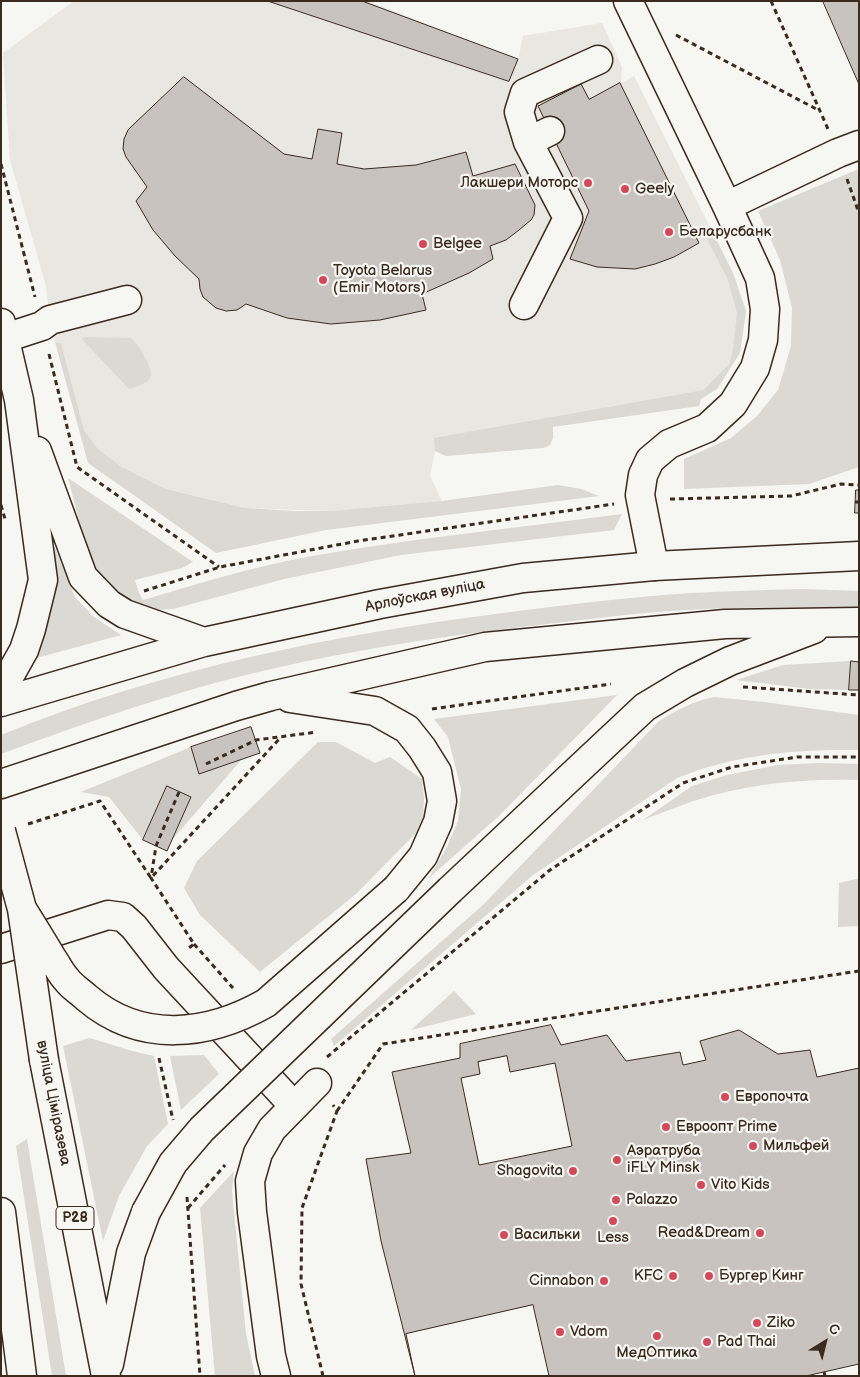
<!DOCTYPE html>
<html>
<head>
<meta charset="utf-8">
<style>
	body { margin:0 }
	#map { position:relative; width:860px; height:1377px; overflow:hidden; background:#f6f6f2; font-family:"Balsamiq Sans",sans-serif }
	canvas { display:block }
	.frame { position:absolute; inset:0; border:2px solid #3b2a1e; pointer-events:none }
	.north { position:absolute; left:800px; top:1317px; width:50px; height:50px; -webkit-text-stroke:4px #f6f6f2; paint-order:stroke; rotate:36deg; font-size:14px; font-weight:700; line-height:20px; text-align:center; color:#3b2a1e }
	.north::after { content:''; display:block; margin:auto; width:18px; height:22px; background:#3b2a1e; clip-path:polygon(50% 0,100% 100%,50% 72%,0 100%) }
</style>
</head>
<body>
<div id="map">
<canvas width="860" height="1377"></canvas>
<div class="frame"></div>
<div class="north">С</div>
</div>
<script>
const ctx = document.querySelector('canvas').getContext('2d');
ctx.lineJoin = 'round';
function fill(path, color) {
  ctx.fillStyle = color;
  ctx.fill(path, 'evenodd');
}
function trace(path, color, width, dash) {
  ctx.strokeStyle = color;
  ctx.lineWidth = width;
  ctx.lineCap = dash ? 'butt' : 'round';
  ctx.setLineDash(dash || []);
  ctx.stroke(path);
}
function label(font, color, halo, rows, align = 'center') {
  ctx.font = font + ' "Balsamiq Sans",sans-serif';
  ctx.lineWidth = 4.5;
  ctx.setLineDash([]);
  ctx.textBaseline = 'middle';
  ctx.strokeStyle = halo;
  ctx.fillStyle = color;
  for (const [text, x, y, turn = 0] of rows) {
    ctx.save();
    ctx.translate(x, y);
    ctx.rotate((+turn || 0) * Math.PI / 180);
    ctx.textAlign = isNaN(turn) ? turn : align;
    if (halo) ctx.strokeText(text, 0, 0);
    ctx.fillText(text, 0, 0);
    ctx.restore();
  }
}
fill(new Path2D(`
	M74,1H368L518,60L523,36L602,23L622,67L621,83L634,76L733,273L746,311L740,353L717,389L435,444V451L430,476L442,501L330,511L245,508L166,489L122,467L98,449L84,430L61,343L55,342L50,320L46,286L10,160L3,53Z`), '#e8e7e2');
fill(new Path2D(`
	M859,169V467L809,484L684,489V459L731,438L757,416L778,390L791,346L792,308L780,260L758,211Z
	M714,235L733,273L746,311L740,353L717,389L701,399L699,406L553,427V438L550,445L543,448L446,456L435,451L434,438L704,390L730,363L733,349L737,313L728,280L707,239Z
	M85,337L130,338C137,341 155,370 150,378C147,384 135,387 129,389L82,339Z
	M55,342L61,343L84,430L98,449L122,467L166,489L245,508L296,511H330L442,501L558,485L581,489L599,496L326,530L216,553L88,463Z
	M68,478L193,562L182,568L135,580L139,593L143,600C197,584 252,567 307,557C412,538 517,528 622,514L614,530L401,555L284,579L173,609L153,610L129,606L93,574Z
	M53,543L75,597L94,617L121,635L33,659L54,587Z
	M802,589L859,591V609C802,607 744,607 687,610C632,613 576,621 521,627C407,641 290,660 180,693C120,711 60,732 1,754V735C162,669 332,635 503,613C566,605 628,597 691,593C728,591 765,590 802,589Z
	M851,661L849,690L810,689L736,680L783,665Z
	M617,695L500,815L428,879L446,849L458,821L461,789L448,737L434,719Z
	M714,697L764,702L859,715V750C797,749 735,754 677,778L533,875L334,1046L331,1039L484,904L659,721C677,710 693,701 714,697Z
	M318,742H336L375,763L390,757L422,779L424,798L423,817L416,833L357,893L260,972L200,915L184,888L197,861Z
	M191,747L199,774L242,759L172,840L191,797L167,787L143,840L109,797L81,792Z
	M819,763L859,764V780C804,778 745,784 693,801C676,807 659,814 643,820L692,786L727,775L778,765Z
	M856,879H859V926L838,927L839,883Z
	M454,991L476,1014L411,1030Z
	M89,1038C111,1044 132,1052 154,1056L168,1124L147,1146L119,1196L103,1241L63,1046Z
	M204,1055L219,1074L181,1110L170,1056Z
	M27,1139L66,1376H52L16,1146Z
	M234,1171L232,1192L246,1334L255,1376H215L200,1208Z`), '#dad9d3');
const building = new Path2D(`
	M268,1H362L518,59L509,81Z
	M823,1H859V84Z
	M184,77L284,154L312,159L318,129L342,133L337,164L364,169L416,165L466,152L473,176L515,164L535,205L534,215L531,220L519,230L506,240L490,246L493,259L469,273L422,294L426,310L380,320L331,324L287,318L246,304L237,310L226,311L216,308L203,297L200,289L199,279L175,256L153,230L136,201L147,187L126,157L123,149L124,139L128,130Z
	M620,83L699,243L674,257L655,264L635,269L597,267L570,259L589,211L538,106L581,84L589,99Z
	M856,490H859V513H855Z
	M851,661L859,662V690H849Z
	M251,727L260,753L199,774L191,747Z
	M167,786L191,797L167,851L143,840Z
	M551,1025L561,1045L607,1035L626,1061L680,1052L683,1065L706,1060L700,1041L739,1030L778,1054L810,1050L817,1077L859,1068V1364L806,1376H415L381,1241L366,1159L411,1153L392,1072L460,1058V1044Z
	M507,1056L510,1072L555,1063L572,1146L479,1165L461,1078L480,1074L478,1062Z
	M533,1305L549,1376H415L406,1334Z`);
fill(building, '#c8c3be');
trace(building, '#3b2a1e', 1);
const minor = new Path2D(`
	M628,1L727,206
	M528,142L519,112L525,93L598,60
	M524,305L568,218L528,142L550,131
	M5,338L42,326L50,320L127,300
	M654,566L640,495L643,475L650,460L669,444L707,428L733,404L755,368L763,340L765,309L760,278L727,206L838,153L859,145
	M1,949L108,915L123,917L134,927L166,968L294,1106
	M276,1376L271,1356L252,1212L250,1181L258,1153L272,1129L317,1083`);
const major = new Path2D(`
	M1,323L19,400L43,580L31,629L24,650L10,675L1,683
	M37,451L83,577L109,604L125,614L204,642
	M290,698L375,711L407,729L422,748L437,772L442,801L438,822L423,856L396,889
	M1,702L204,642L380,604L523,578L654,566L859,556
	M1,784L236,706L271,696L485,647L725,624L859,622
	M450,890L645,707L685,683L730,661L814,629
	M44,1060L106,1376
	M1,1212L22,1376
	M109,1364L131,1253L146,1212`);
trace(minor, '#3b2a1e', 31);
trace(major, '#3b2a1e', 31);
trace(new Path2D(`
	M771,1L828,129
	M676,35L820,111
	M1,164L35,297
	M847,179L859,213
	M49,354L77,467L219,567
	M670,499L791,496L841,484L859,485
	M855,502H859
	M1,505L5,519
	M144,591L220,567L358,541L614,504
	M743,687L859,695
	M432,709L611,684
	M206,764L256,740L317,732
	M179,792L156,846L151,878L194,944L186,950
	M28,824L100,801L151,878L281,737
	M194,944L233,988
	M327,1057L550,870L683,783L732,767L797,757H859
	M159,1058L173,1120
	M337,1111L383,1044L859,971
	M187,1197L200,1376
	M188,1208L225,1165
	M824,1372L825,1376
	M323,1376L301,1284L302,1208L337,1111L333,1105`), '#3b2a1e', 3, [5, 4]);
trace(minor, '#f6f6f2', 28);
trace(major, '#f6f6f2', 28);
const majorBridge = new Path2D(`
	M1,831L22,909L44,1060
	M22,909C32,925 42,941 52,958C57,965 61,974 67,980C72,987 81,992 87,998C141,1044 208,1036 266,1003L396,889
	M146,1212L173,1163L202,1129L450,890`);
trace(majorBridge, '#3b2a1e', 31, []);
trace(majorBridge, '#f6f6f2', 28);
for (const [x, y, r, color] of [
	[588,183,5,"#d1495b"],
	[625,189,5,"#d1495b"],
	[669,232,5,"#d1495b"],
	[423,244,5,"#d1495b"],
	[323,280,5,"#d1495b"],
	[725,1097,5,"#d1495b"],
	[666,1127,5,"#d1495b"],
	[753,1146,5,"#d1495b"],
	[617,1160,5,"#d1495b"],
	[573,1171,5,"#d1495b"],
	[701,1185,5,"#d1495b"],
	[616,1200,5,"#d1495b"],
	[613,1221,5,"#d1495b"],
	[760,1233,5,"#d1495b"],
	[504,1235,5,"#d1495b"],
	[673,1276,5,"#d1495b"],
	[709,1276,5,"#d1495b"],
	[604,1281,5,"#d1495b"],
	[757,1323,5,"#d1495b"],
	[560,1332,5,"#d1495b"],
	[657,1336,5,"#d1495b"],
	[707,1342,5,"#d1495b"]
]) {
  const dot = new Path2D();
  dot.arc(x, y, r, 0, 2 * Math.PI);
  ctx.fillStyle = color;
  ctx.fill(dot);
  trace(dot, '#f6f6f2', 2);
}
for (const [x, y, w] of [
	[75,1218,38]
]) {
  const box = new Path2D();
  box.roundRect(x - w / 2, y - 11.5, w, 23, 4);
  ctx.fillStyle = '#f6f6f2';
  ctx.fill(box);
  trace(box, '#3b2a1e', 1);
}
label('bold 14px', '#3b2a1e', null, [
	["Р28",75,1218]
]);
label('15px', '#3b2a1e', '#f6f6f2', [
	["Лакшери Моторс",578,183,"right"],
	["Geely",635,189],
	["Беларусбанк",679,232],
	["Belgee",433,244],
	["Toyota Belarus",333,271],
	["(Emir Motors)",333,288],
	["Европочта",735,1097],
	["Евроопт Prime",676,1127],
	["Мильфей",763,1146],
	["Аэратруба",627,1151],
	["iFLY Minsk",627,1168],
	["Shagovita",563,1171,"right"],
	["Vito Kids",711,1185],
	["Palazzo",626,1200],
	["Read&Dream",750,1233,"right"],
	["Васильки",514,1235],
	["Less",613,1238,"center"],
	["KFC",663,1276,"right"],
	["Бургер Кинг",719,1276],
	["Cinnabon",594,1281,"right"],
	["Ziko",767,1323],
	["Vdom",570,1332],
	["Pad Thai",717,1342],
	["МедОптика",657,1353,"center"]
], 'left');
label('15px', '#3b2a1e', '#f6f6f2', [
	["Арлоўская вуліца",425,596,-11],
	["вуліца Ціміразева",53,1103,79]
]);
</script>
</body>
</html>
